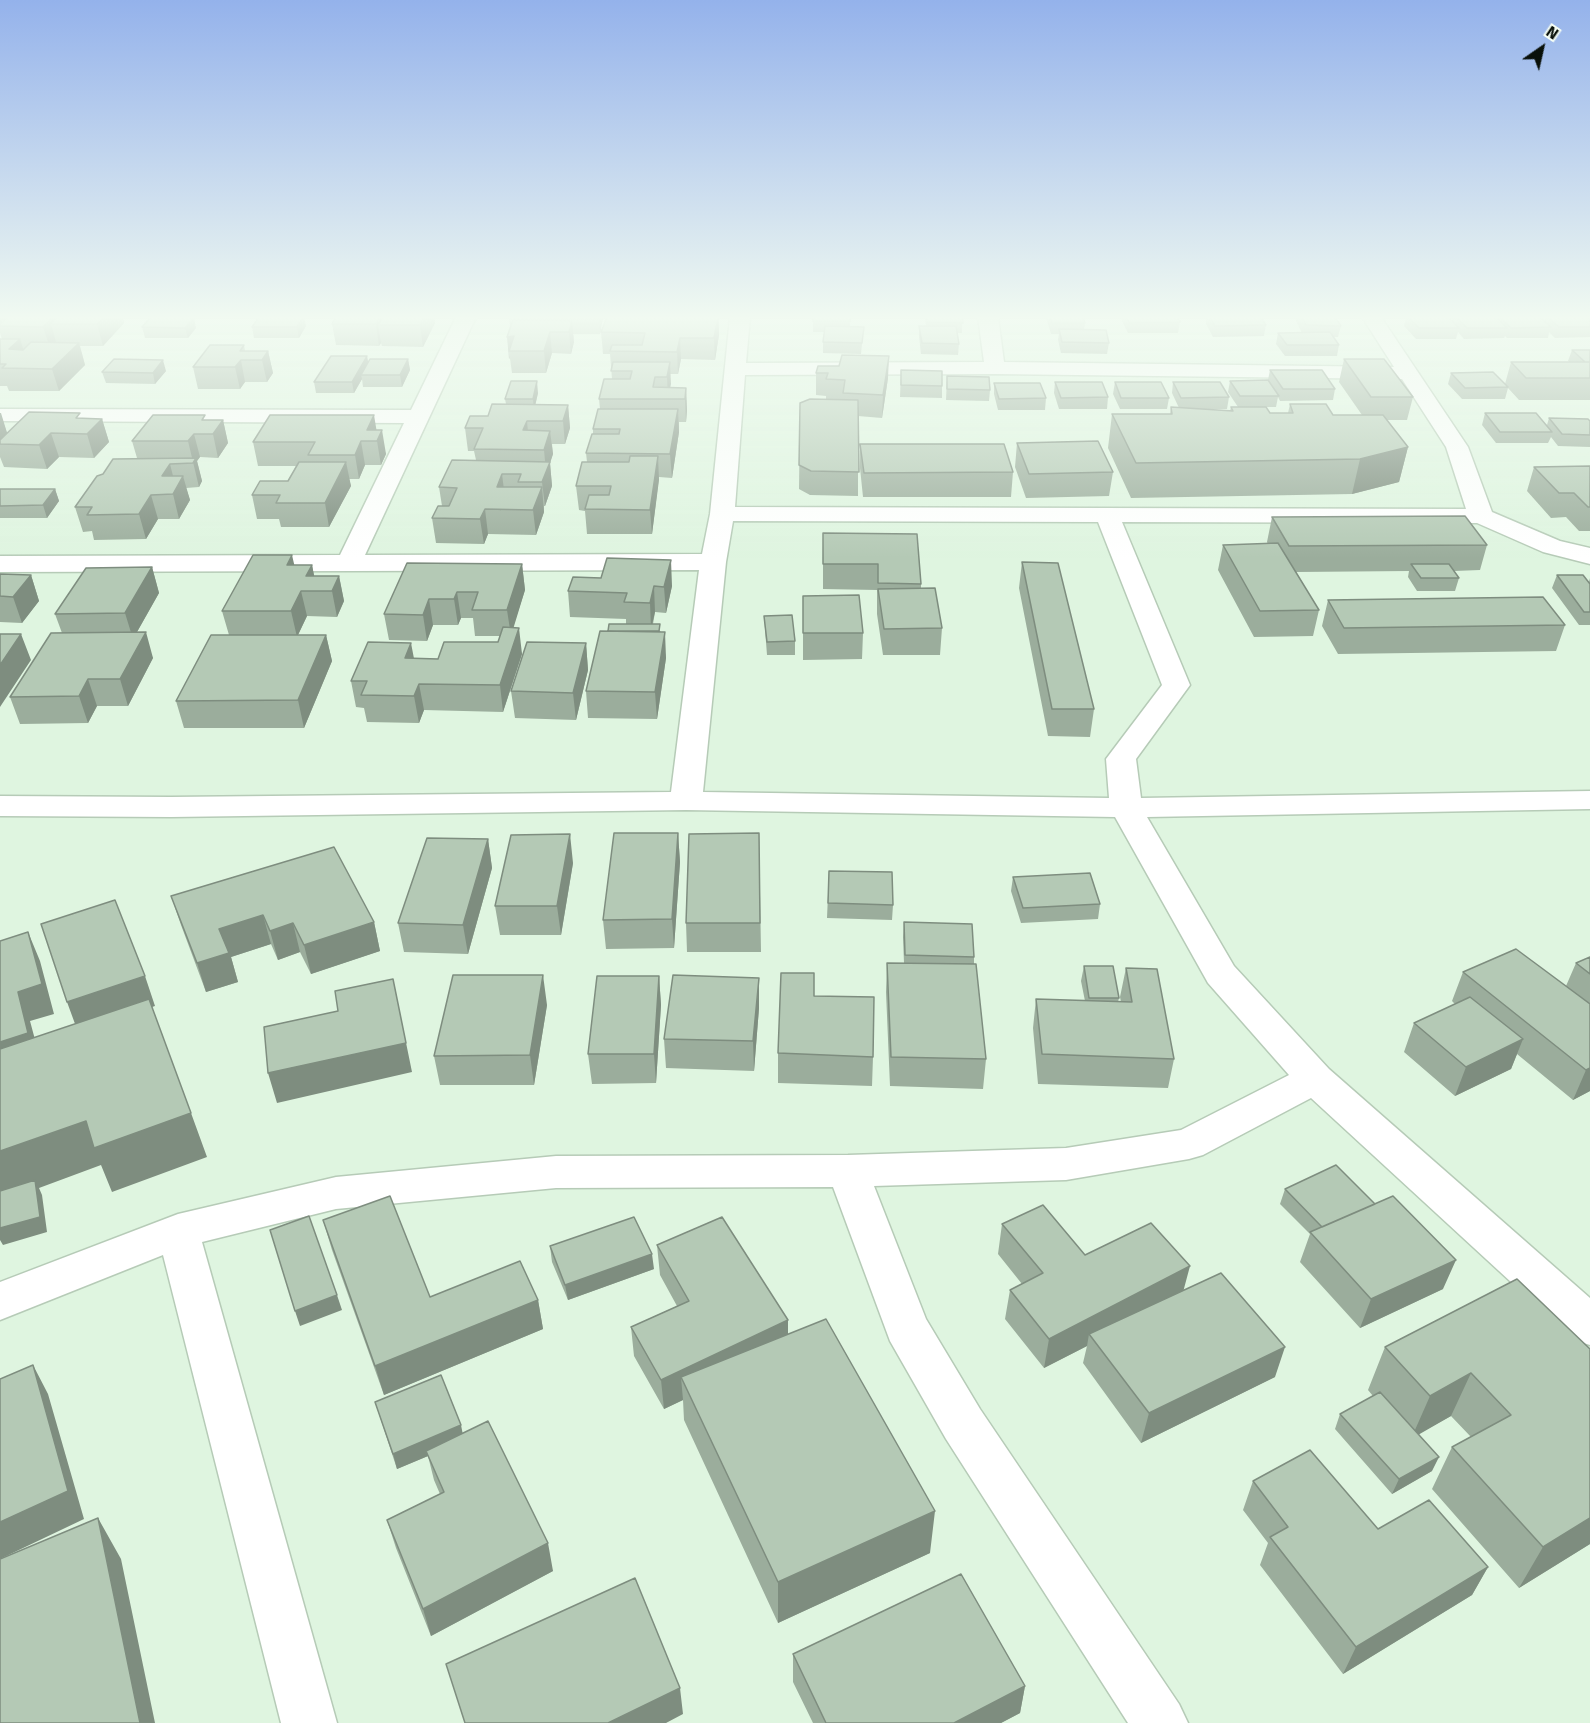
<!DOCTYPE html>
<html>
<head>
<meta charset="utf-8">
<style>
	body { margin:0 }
	#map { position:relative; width:1590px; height:1723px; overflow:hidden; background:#dff5e0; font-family:"Fira Sans",sans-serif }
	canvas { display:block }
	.north { position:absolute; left:1512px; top:18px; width:60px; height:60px; -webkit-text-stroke:4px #f5fef6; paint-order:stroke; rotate:34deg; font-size:16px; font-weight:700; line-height:24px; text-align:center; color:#091009 }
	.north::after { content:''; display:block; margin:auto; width:21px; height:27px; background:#091009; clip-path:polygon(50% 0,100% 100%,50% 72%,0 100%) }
</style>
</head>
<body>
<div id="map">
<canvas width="1590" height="1723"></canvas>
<div class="north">N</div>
</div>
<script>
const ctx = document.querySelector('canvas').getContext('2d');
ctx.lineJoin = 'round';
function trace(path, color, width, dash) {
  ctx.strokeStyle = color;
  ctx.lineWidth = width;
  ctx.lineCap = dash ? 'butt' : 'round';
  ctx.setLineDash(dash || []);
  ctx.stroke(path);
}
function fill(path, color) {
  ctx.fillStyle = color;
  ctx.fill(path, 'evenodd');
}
const street = new Path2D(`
	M456,317H476L365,555L702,554L710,514L730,317H750L746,363L984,362L978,317H998L1004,362L1394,367L1362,317H1381L1468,447L1492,512L1560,541L1590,548V564L1543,552L1477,523L1122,522L1190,685L1136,759L1141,798L1590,791V809L1147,817L1234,966L1329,1069L1590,1298V1345L1574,1340L1311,1098L1203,1155L1189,1159L1066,1180L874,1186L926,1319L980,1409L1179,1704L1188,1723H1128L946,1439L890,1341L833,1187L556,1188L336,1209L202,1242L337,1723H281L163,1255L0,1320V1282L178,1214L336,1177L556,1156L848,1155L1066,1148L1181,1130L1289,1075L1208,983L1115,817L686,810L171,817L0,816V796L171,797L671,792L699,570L0,572V556L340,555L404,423L0,421V409L411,410ZM995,374L1402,379L1446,447L1466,509L735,507L745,375ZM733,521L1098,522L1162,685L1106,759L1109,798L703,792L726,562Z`);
trace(street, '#b6cbb7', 3);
fill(street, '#fff');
fill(new Path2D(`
	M0,317H123L124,323L103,346H80L85,365L59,391H9L7,386H0V339H2L0,333Z
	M336,317H434L435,323L423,347L382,346L381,343L379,346L336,345L332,324Z
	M509,317H603L600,334H573L574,342L571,354L552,353L546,373H512L507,337L510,326Z
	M813,317H850V326L864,327L861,354L823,353V342L824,332H813Z
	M925,317H962V333H957L959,344L958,355L921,354L919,337V326H926Z
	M1046,317H1083L1085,323L1084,329L1109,343L1107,354L1061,353L1058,340L1059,334H1051Z
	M1123,317H1177L1180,322L1178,333H1128L1122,321Z
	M1207,317H1260L1266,325L1264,336L1213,337L1206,324Z
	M1297,317H1335L1341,326L1338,337H1333L1339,345L1337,356H1285L1276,344L1278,333H1302L1296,321Z
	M1406,317H1448L1452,321L1454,317H1539L1542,320L1543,317H1587L1590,319V337L1555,338L1549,332L1548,338H1507L1505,336L1504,338L1464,339L1458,332L1456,339H1416L1404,326Z
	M306,326L299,338H254L252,327Z
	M142,327L196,328L188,338H145Z
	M601,332L719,335L715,360L681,359L678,374H670V388H686L687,410L686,422H679V432L672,478L659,477L652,534H587L585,511L579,510L576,486L587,462L586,453L593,434V429L600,409L599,399L612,379L610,354H603Z
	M244,345L245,351H268L273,373L267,382H245L240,389H198L193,367Z
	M1572,350H1590V400H1519L1508,388L1505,399H1462L1448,384L1451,373L1505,384L1511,362H1569L1568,361Z
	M367,356L368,362L408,359L410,370L402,387H363L362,379L354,393H316L314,382Z
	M1344,359L1413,397L1407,420H1387L1408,447L1399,482L1352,494L1131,498L1108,448L1112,414H1170L1171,407L1179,408L1172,393L1173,382L1229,397L1227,409H1199L1230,411L1231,407H1238L1228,392L1230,381L1268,380L1270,370L1335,389L1333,400L1280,401L1278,397L1276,407H1259L1270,413H1288L1290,404L1333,415H1362L1339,382Z
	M818,366L888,378L882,418L858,416V496L810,495L799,489L800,403L826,399V396L816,395V373Z
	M901,370L942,386V398L900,397Z
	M166,371L155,384L106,383L102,372Z
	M947,376L990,390L989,401L946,400Z
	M1055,382L1108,397L1107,409H1059L1054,393Z
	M1115,382L1169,398L1167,409H1120L1113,394Z
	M994,383L1046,398L1045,410H998L994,394Z
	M538,393L535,405H568L570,428L565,444H552L553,454L550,463L552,486L545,506H544V512L536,535L488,534L484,544L436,543L432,518L442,506L439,487L476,460L474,451H468L465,428L488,416L506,404L505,399Z
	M0,413L7,433L82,419H102L109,442L94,458L59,457L47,469L4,467L0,457Z
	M1485,413L1547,425L1549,418L1590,421V447L1558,446L1551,437L1548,443H1496L1482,425Z
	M206,420H223L228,443L218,458L200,457L197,461L202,481L199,487L186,488L190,500L179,519H158L146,539L94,540L92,531L83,532L75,507L103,474L137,458L132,441Z
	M376,430L386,454L381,465H365L359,479H349L351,486L329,527H281L279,519H257L252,495L288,481L296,466H258L253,442Z
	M1017,443L1113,472L1109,496L1026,498L1015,467Z
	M860,444L1013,472L1011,497H863L860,468Z
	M1590,466V531H1579L1566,517L1551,518L1527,491L1534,467Z
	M0,489H55L59,501L47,518H0Z
	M1272,517L1487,545L1480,570L1454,571L1459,578L1455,591H1417L1408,577L1409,571L1296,572L1319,610L1313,636L1254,637L1218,570L1223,545L1268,544L1267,542Z
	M823,533L921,584V588L942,628L940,655H883L877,614V590L823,589Z
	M1022,562L1094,709L1090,737L1048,736L1019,588Z
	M522,564L525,590L513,627L522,654L503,712L424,710L419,723L367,722L364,708L356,707L351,681L414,658L438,659L498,642L500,636H475L473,618H461L458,625H433L427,641L389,640L384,614Z
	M294,565H312L314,576H339L344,601L337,617L307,616L298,635H326L332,661L304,728H184L176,701L229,635L222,611Z
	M152,567L159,593L137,632L153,658L128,706H97L88,723L20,724L10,697L62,633L55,614Z
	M0,574L31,575L39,601L22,623L0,622Z
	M1557,575L1589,582L1590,578V625H1579L1552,588Z
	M672,586L666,613L655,612L653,624L661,632L666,658L657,719L588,718L586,691L608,631L626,624V619L570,617L568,591Z
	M803,596L863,633L862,659L803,660Z
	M1328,600L1565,625L1556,651L1338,654L1322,626Z
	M764,616L795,641V655H767Z
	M586,643L588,670L576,720L515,718L511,691Z
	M678,833L680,862L674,948L606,949L603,920Z
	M759,833L761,952H687L686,923Z
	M488,839L492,868L468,954L404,952L398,923Z
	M573,863L561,935H500L495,906Z
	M829,871L893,905L892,920L827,918Z
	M1013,877L1100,904L1098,919L1021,923L1011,891Z
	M171,896L374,922L380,951L311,974L300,952L278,960L271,944L231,957L238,982L206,992L181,925Z
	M904,922L974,957V964L986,1059L983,1089L890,1086L886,992L887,963H904L903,937Z
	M1590,957V1091L1573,1100L1517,1054L1511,1069L1455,1096L1404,1052L1414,1023L1455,1004L1452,1001L1463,972L1566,986L1576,963Z
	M1084,966L1119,998L1118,1002H1121L1120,997L1126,968L1174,1059L1168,1088L1038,1084L1033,1028L1036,999L1085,1001L1081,981Z
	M659,976L661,1005L656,1083L592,1084L588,1054Z
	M759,978V1008L754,1071L666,1068L664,1039Z
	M814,996L873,1057L872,1086L778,1083V1053Z
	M547,1005L534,1085H440L434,1056Z
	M1285,1189L1443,1289L1360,1328L1300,1262L1310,1234L1280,1204Z
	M323,1220L430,1297L538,1300L543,1329L384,1395L332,1250Z
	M1002,1224L1085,1255L1184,1290L1275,1377L1141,1443L1083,1363L1087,1346L1044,1368L1005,1319L1010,1290L1022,1284L998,1254Z
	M657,1245L788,1334L930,1553L778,1623L684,1420L683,1400L664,1409L634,1356L631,1327L677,1306L660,1275Z
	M550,1246L654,1269L568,1300L552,1262Z
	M1517,1279L1590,1544L1519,1588L1432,1489L1452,1447L1471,1437L1451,1416L1418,1434L1432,1471L1392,1494L1335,1429L1340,1414L1373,1396L1368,1390L1385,1347Z
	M375,1402L463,1433L553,1571L431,1636L396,1548L387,1520L440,1494L434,1480L428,1456L397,1469Z
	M1253,1481L1378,1529L1488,1567L1472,1595L1343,1674L1260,1565L1268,1543L1243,1510Z
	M793,1654L1025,1686L1020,1713L1001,1723H813L793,1682Z`), '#9bad9c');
fill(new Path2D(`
	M1,317H8L0,326V318Z
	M53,317H75L51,324L56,342L50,348L43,327Z
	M104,317H123L124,323L103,346L97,324Z
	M194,317L196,328L188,338L185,328Z
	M303,317H304L306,326L299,338L297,327Z
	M378,317H391L378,325L381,343L379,346L376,324Z
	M424,317H434L435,323L423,347L420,325Z
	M599,317H603L600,334Z
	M718,317H719V335L715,360L714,338Z
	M572,321L574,342L571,354L569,332Z
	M550,332L552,353L546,373L544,351Z
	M514,336L509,351L510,358L509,359L507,337Z
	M680,338L681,359L678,374L677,352Z
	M20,339L27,361L9,349Z
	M79,343L85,365L59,391L52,369Z
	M268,351L273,373L267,382L262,360Z
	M367,356L369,367L361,375L362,379L354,393L352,382Z
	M889,356L888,378L882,418L883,395Z
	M408,359L410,370L402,387L400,375Z
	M163,360L166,371L155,384L153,373Z
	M241,360L245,382L240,389L235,367Z
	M670,362L671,384L668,399L667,377Z
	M537,381L538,393L534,411L533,399Z
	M686,388L687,410L686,422L685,399Z
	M568,405L570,428L565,444L563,421Z
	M678,409L679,432L672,478L670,454Z
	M0,413H1L8,436L0,444Z
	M374,415L378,439L367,430Z
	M102,419L109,442L94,458L87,434Z
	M223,420L228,443L218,458L213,434Z
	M527,421L529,444L523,430Z
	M382,430L386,454L381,465L377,441Z
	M550,431L553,454L550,463L552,486L545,506L542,482L546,471L544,450Z
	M51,433L59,457L47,469L39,445Z
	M194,434L200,457L197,461L202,481L199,487L188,441Z
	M361,441L365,465L359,479L355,455Z
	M1408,447L1399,482L1352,494L1360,459Z
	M658,456L659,480L652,534L650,510Z
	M346,462L351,486L329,527L325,503Z
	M170,464L176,488L162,476Z
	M502,474L505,498L500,511L497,487Z
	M183,476L190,500L179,519L173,494Z
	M542,487L544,512L536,535L533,510Z
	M55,489L59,501L47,518L43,505Z
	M151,495L158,519L146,539L139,514Z
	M485,509L488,534L484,544L480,519Z
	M292,555L298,581L287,565Z
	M671,560L672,586L666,613L664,587Z
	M522,564L525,590L511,636L507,610Z
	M312,565L317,590L306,576Z
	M152,567L159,593L133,639L125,613Z
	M31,575L39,601L22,623L13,597Z
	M339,576L344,601L337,617L332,591Z
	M654,586L655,612L651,629L650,603Z
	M301,591L307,616L297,637L291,611Z
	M457,592L461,618L458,625L454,599Z
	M429,599L433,625L427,641L423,615Z
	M519,628L522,654L503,712L500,685Z
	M146,632L153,658L128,706L120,679Z
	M665,632L666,658L657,719L655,692Z
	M21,634L31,660L0,707V665Z
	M326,635L332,661L304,728L298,700Z
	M411,643L416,669L405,658Z
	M586,643L588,670L576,720L573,693Z
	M88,679L97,706L88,723L79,696Z
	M419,684L424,710L419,723L414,696Z
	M678,833L680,862L674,948L672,919Z
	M570,834L573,863L561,935L557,906Z
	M488,839L492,868L468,954L463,925Z
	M263,915L271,944L231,957L238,982L206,992L197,963L219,929Z
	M374,922L380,951L311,974L304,945Z
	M293,923L300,952L278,960L270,931Z
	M28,932L40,961L54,1014L30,1021L41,1062L0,1076V1042L18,992Z
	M543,975L547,1005L534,1085L530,1055Z
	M145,976L155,1006L78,1032L67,1002Z
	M659,976L661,1005L656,1083L654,1054Z
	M759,978V1008L754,1071L753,1041Z
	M393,979L412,1072L277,1103L268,1073Z
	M1523,1039L1511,1069L1455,1096L1466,1067Z
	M1590,1068V1091L1573,1100L1586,1070Z
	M191,1113L207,1157L112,1192L101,1165L39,1188L42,1195L47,1232L3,1245L0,1240V1151L86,1121Z
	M652,1254L654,1269L568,1300L565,1285Z
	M1456,1260L1443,1289L1360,1328L1371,1299Z
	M1190,1266L1182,1296L1089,1334L1087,1346L1044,1368L1049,1339Z
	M337,1295L342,1310L300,1326L295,1311Z
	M538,1300L543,1329L384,1395L375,1366Z
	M788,1320V1349L681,1377L683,1400L664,1409L661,1380Z
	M1285,1347L1275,1377L1141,1443L1149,1413Z
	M33,1365L48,1394L84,1519L0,1559V1522Z
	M1471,1373L1451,1416L1411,1439L1430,1396Z
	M461,1425L464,1440L426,1451L428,1456L397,1469L393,1454Z
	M1439,1457L1432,1471L1392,1494L1399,1479Z
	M935,1511L930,1553L778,1623V1582Z
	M98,1518L121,1559L155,1723H140Z
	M1590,1518V1544L1519,1588L1543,1547Z
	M548,1543L553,1571L431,1636L423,1609Z
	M1488,1567L1472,1595L1343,1674L1356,1647Z
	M1025,1686L1020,1713L1001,1723H954Z
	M680,1688L683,1714L666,1723H608Z`), '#7e8d7f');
const building = new Path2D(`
	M8,317H53L43,327L0,326V324Z
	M58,317H104L97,324H51Z
	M151,317H194L185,328L142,327Z
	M259,317H303L297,327H252Z
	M336,317H380L376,324H332Z
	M383,317H424L420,325H378Z
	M607,317H718L714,338H680L677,352L610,351L612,345H642L645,333L601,332Z
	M813,317H850V321H813Z
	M926,317H962L963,323L927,322Z
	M1050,317H1083L1085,323H1052Z
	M1127,317H1177L1180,322L1129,323Z
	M1210,317H1260L1266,325L1215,326Z
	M1302,317H1335L1341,326L1306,325Z
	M1408,317H1448L1459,328H1419Z
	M1456,317H1496L1507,328H1467Z
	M1499,317H1539L1551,327L1511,328Z
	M1547,317H1587L1590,319V327H1559Z
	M513,320L572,321L569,332H550L544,351H509L514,336L507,337Z
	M825,326L864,327L862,343L823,342Z
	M919,326H956L959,344L922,343Z
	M1059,329L1106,330L1109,343L1062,342Z
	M1330,332L1339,345H1287L1278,333Z
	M0,339H20L9,349L23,350L31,342L79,343L52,369L2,368L6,364H0Z
	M210,345H244L240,351H268L262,360H241L235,367H193Z
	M1572,350H1590V362H1585Z
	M842,355L889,356L883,395L843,393L845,380L826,379L828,373H816L818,366H839Z
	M331,356H367L352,382H314Z
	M114,359L163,360L153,373L102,372Z
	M370,359H408L400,375H361Z
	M1344,359H1384L1413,397H1371Z
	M613,362H670L667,377H655L653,387L686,388L685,399H599L604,379H630L632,371H611Z
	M1511,362H1590V378H1526Z
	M901,370L942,371V386L901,385Z
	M1270,370H1322L1335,389H1283Z
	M1493,372L1508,387L1465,388L1451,373Z
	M947,376L989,377L990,390L947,389Z
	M1268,380L1279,396H1240L1230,381Z
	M511,381H537L533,399H505Z
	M1055,382H1102L1108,397L1061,398Z
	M1115,382H1161L1169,398H1121Z
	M1173,382H1220L1229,397L1181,398Z
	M994,383H1040L1046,398L999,399Z
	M810,399L858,400L859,472L811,471L799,465L800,403Z
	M492,404L568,405L563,421H527L523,430L550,431L544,450L474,449L483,428H465L470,416H488Z
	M1290,404H1326L1333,415H1383L1408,447L1360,459L1136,463L1112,414H1172L1171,407L1233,411L1231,407H1266L1270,413H1293Z
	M598,409H678L670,454L586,453L592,434H619L620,429H593Z
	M29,412L80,413L76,418L102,419L87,434L51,433L39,445L0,444V440Z
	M1485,413H1536L1552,432H1500Z
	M153,415H205L202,420H223L213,434H194L188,441H132Z
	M270,415H374L367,430H382L377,441H361L355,455H308L315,442H253Z
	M1549,418L1588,419L1590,421V435L1562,434Z
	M1098,441L1113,472L1029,474L1017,443Z
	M860,444H1004L1013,472L864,473Z
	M630,456H658L650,510L585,509L589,495H609L611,486H576L582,462H629Z
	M196,458L193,463L170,464L162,476H183L173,494L151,495L139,514L87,515L92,507H75L97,476L103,474L113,459Z
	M452,460L550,462L542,482H518L521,474H502L497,487H542L533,510L485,509L480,519L432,518L438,506H449L457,488L439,487Z
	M299,462H346L325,503H276L280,495H252L260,481H288Z
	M1590,466V507H1588L1574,493H1559L1534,467Z
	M0,489H55L43,505L0,506Z
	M1465,516L1487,545L1289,546L1272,517Z
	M823,533L917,534L921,584L878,583V564H823Z
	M1278,543L1319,610L1260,611L1223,545Z
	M253,555H292L287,565H312L306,576H339L332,591H301L291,611H222Z
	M607,558L671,560L664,587L654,586L650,603L624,602L627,593L568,591L573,577L601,578Z
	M1022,562L1058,563L1094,709H1052Z
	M407,563L522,564L507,610H472L478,592H457L454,599H429L423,615L384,614Z
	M1411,564H1449L1459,578H1421Z
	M152,567L125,613L55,614L86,568Z
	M0,574L31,575L13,597L0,596Z
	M1557,575H1583L1590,584V612H1584Z
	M935,588L942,628L884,629L878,589Z
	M859,595L863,633H803V596Z
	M1543,597L1565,625L1344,628L1328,600Z
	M792,615L795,641L767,642L764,616Z
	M609,624H660L659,631H608Z
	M503,627L519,628L500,685L419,684L414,696L361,695L367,681H351L368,642L411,643L405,658L438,659L444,642H498Z
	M600,631L665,632L655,692L586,691Z
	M146,632L120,679H88L79,696L10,697L51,633Z
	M0,634H21L0,665Z
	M211,635H326L298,700L176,701Z
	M527,642L586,643L573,693L511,691Z
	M614,833H678L672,919L603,920Z
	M759,833L760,923H686L689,834Z
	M570,834L557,906H495L511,835Z
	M427,838L488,839L463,925L398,923Z
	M334,847L374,922L304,945L293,923L270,931L263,915L219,929L229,953L197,963L171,896Z
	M829,871L892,872L893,905L828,903Z
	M1090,873L1100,904L1023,908L1013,877Z
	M115,900L145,976L67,1002L41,924Z
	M904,922L972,924L974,957L905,955Z
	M28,932L42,984L18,992L28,1033L0,1042V941Z
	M1516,949L1590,1004V1068L1586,1070L1463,972Z
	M1590,957V974L1576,963Z
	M887,963L976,964L986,1059L891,1057Z
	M1084,966H1113L1119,998H1089Z
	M1126,968L1157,969L1174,1059L1042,1054L1036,999L1132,1002Z
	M781,973H814V996L874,997L873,1057L778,1053Z
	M453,975H543L530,1055L434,1056Z
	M673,975L759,978L753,1041L664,1039Z
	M597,976H659L654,1054H588Z
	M393,979L406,1043L268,1073L264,1027L338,1011L335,991Z
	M1470,997L1523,1039L1466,1067L1414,1023Z
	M149,999L191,1113L94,1148L86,1121L0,1151V1049Z
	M1336,1165L1375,1204L1322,1227L1285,1189Z
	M35,1180L40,1217L0,1228V1191Z
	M390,1196L430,1297L520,1261L538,1300L375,1366L323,1220Z
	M1393,1196L1456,1260L1371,1299L1310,1232Z
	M1043,1205L1085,1255L1151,1223L1190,1266L1049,1339L1010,1290L1043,1273L1002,1224Z
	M309,1216L337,1295L295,1311L270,1230Z
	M634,1217L652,1254L565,1285L550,1246Z
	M722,1217L788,1320L661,1380L631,1327L689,1301L657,1245Z
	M1221,1273L1285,1347L1149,1413L1089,1334Z
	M1517,1279L1590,1349V1518L1543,1547L1452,1447L1511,1415L1471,1373L1430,1396L1385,1347Z
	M826,1319L935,1511L778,1582L681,1377Z
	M33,1365L68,1491L0,1522V1379Z
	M441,1375L461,1425L393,1454L375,1402Z
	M1380,1392L1439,1457L1399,1479L1340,1414Z
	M488,1421L548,1543L423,1609L387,1520L444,1492L426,1451Z
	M1310,1450L1378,1529L1429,1500L1488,1567L1356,1647L1270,1537L1288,1527L1253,1481Z
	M98,1518L140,1723H0V1559Z
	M961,1574L1025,1686L954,1723H826L793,1654Z
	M635,1578L680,1688L608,1723H465L446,1664Z`);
fill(building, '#b4c9b5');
trace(building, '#7e8d7f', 1.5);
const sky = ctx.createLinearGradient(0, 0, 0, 558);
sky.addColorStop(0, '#94b2eb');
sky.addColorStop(0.57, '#f1faf1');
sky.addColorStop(1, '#f1faf100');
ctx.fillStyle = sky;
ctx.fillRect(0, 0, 1590, 558);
</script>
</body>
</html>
